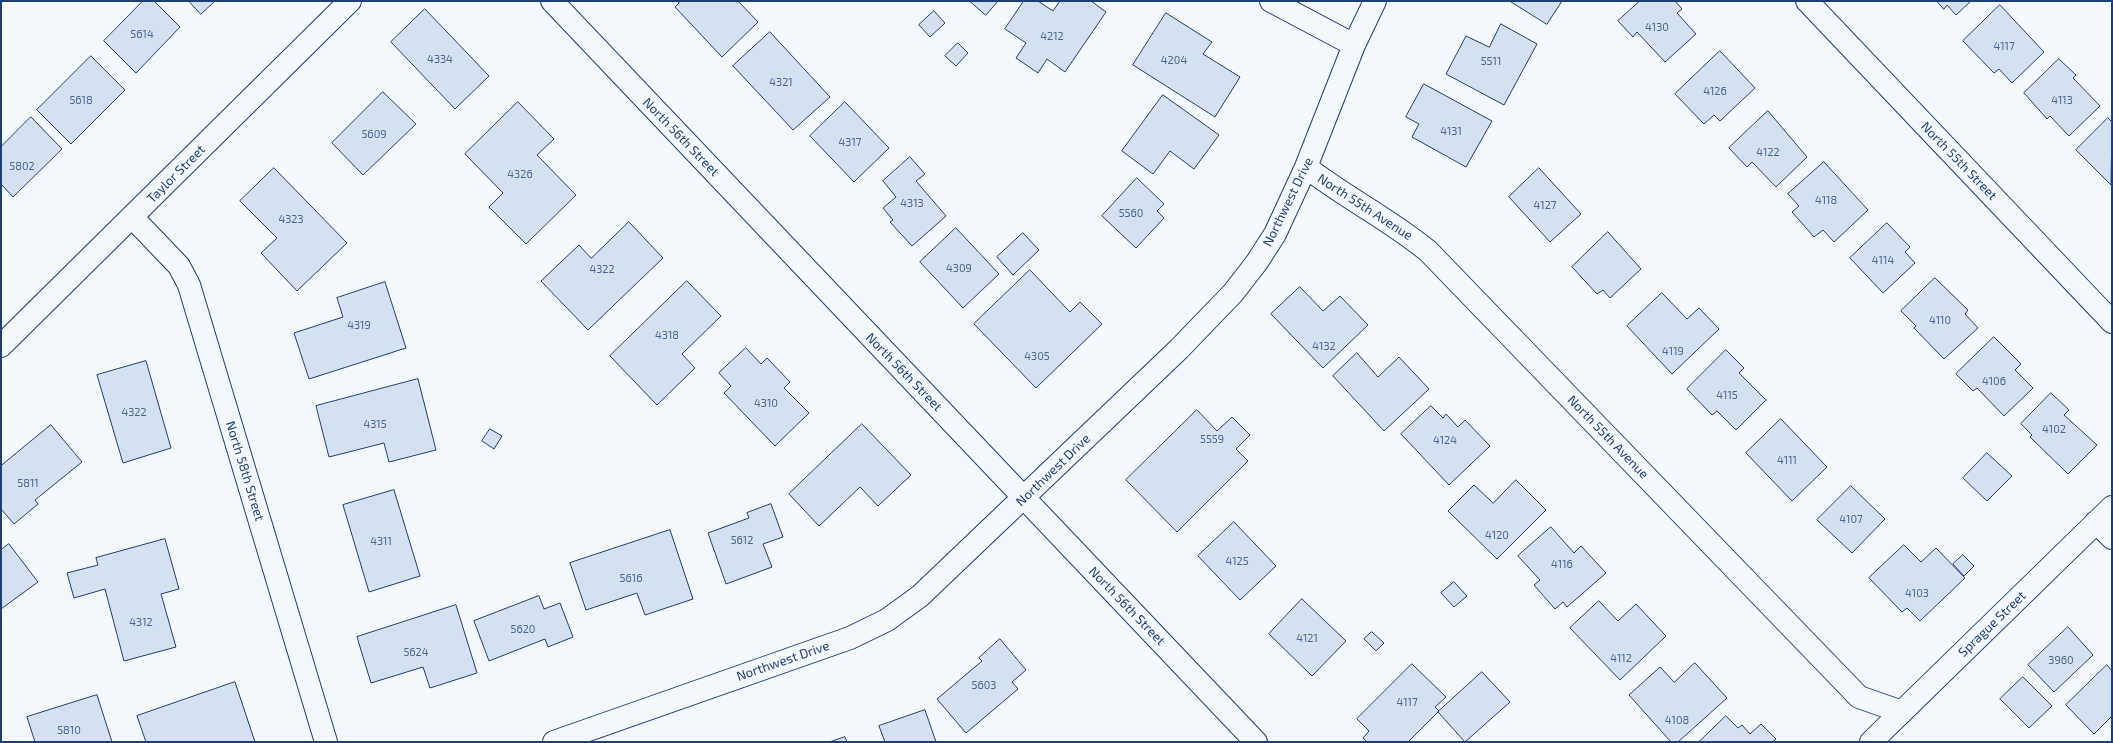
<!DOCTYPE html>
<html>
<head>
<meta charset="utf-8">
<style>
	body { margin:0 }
	#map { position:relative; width:2113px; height:743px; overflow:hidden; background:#f4f7fb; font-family:"Exo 2",sans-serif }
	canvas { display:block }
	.frame { position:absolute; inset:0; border:2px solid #1d3f73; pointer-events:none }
</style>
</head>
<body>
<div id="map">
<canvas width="2113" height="743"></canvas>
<div class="frame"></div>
</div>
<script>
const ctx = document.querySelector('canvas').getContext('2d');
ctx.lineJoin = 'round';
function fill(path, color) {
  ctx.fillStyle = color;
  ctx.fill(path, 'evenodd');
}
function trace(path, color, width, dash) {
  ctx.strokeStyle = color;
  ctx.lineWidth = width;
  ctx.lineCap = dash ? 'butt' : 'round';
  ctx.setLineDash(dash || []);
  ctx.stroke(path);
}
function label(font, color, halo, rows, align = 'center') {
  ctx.font = font + ' "Exo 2",sans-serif';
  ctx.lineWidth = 3;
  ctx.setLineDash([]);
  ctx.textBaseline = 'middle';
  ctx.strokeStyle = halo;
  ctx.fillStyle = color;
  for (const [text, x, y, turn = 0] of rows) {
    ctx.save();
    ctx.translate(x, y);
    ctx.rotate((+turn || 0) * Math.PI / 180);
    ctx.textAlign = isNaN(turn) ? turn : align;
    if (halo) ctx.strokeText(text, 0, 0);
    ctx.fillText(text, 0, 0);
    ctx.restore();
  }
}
const building = new Path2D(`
	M143,1H154L180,27L136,73L104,41Z
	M189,1H215L201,14Z
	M677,1H738L758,22L722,57L675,7L679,3Z
	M970,1H998L986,15Z
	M1024,1H1038L1053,11L1060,1H1091L1106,12L1065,72L1047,59L1038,73L1016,58L1026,43L1005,29Z
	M1510,1H1562L1547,24Z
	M1640,1H1675L1682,9L1677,13L1696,34L1665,62L1637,32L1633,37L1618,21Z
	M1937,1H1971L1956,15L1947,5L1944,9Z
	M2000,5L2044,52L2012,83L1999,69L1994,73L1963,41Z
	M425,9L489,76L455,109L391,42Z
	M934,11L945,23L930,37L919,25Z
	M1166,13L1212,42L1203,54L1240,77L1215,117L1133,65Z
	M1501,24L1537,44L1504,105L1446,74L1466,36L1489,47Z
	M770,32L830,97L793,130L733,66Z
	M958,43L968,53L956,66L945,56Z
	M1720,51L1755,88L1720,121L1714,115L1704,124L1675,94Z
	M91,56L125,90L71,144L37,110Z
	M2059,59L2076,75L2073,78L2100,106L2069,136L2050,116L2047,119L2024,93Z
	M1424,84L1492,121L1466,167L1412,137L1419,124L1406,117Z
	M383,92L416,124L363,175L332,143Z
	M1163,95L1219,135L1194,169L1170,151L1153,174L1122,151Z
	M518,102L554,139L537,155L576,195L526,244L489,207L503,193L465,154Z
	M845,102L889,148L854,182L810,136Z
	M1768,111L1807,157L1776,187L1752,162L1747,167L1729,148Z
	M31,117L62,149L13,197L1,184V147Z
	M2108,118L2112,122L2111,185L2076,150Z
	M910,157L925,174L916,181L946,216L912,246L890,222L893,220L883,208L896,197L883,181Z
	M1824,162L1868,210L1834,242L1823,230L1814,237L1792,212L1799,206L1788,194Z
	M274,168L347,243L297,291L261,253L277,238L240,201Z
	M1539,168L1581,214L1550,242L1509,197Z
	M1137,178L1164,204L1157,211L1164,218L1136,248L1102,216Z
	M629,222L663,258L588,330L541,281L579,245L591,258Z
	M1887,223L1910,247L1905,252L1915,263L1883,293L1850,258Z
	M956,228L999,274L963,308L920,262Z
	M1608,232L1641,269L1610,298L1603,290L1597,294L1572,267Z
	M1023,233L1039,250L1013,275L997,257Z
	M1030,270L1070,312L1080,302L1102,324L1036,388L974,324Z
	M1935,278L1968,310L1965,314L1978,328L1944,359L1914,328L1916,326L1901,311Z
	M687,281L721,316L682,354L695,368L657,405L610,356Z
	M385,282L406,348L309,379L294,333L343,317L337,298Z
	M1300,287L1323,311L1340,296L1368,325L1323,368L1271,314Z
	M1662,293L1687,319L1699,308L1719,329L1672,374L1627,326Z
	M1994,337L2021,364L2015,370L2033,388L2004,416L1977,388L1973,391L1956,374Z
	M746,348L761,364L767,358L790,382L784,388L809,413L775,446L724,393L731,386L719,373Z
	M1726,350L1744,368L1739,373L1766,400L1736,430L1717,411L1712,415L1687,389Z
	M1357,353L1378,377L1399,357L1429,389L1384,431L1333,376Z
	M146,361L171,448L123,463L97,375Z
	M418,379L436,450L389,462L384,443L329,457L316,406Z
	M2051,393L2069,410L2064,415L2097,445L2068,474L2030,437L2032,435L2021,424Z
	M1431,406L1443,418L1446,414L1458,427L1465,420L1490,446L1449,485L1401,434Z
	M1197,410L1217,431L1232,417L1250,435L1236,449L1248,461L1177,532L1126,480Z
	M1781,419L1827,467L1792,501L1746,453Z
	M862,424L911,475L878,506L860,487L819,526L789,494Z
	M51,425L82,462L35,500L38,504L14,524L1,509V466Z
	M490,429L502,436L494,449L482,441Z
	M1987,453L2012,476L1987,501L1963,478Z
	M1516,480L1546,510L1497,559L1448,511L1474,485L1493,503Z
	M1851,486L1885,519L1852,553L1817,520Z
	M394,490L420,576L369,592L343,505Z
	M771,504L783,537L763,544L772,567L726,584L708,533L749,518L747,513Z
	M1234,522L1276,566L1240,600L1198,556Z
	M1551,527L1574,553L1581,546L1606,573L1567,607L1563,602L1555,609L1534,585L1540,580L1518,556Z
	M670,530L693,599L645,615L637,593L586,610L570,563Z
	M165,539L179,589L161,594L176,647L124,661L105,589L74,598L67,573L98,565L96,558Z
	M9,544L38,582L1,609V550Z
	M1904,545L1921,562L1936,548L1965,578L1920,621L1907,608L1902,612L1869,578Z
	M1963,555L1974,566L1964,576L1953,564Z
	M1454,582L1467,596L1454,607L1441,593Z
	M539,596L544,609L560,603L573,637L548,647L545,639L489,661L474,621Z
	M1302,599L1346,641L1312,676L1269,634Z
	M1599,601L1618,621L1636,604L1666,636L1620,680L1570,628Z
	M456,605L477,673L430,688L423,667L371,683L357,637Z
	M2068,627L2093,655L2054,692L2028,665Z
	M1372,632L1384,643L1376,651L1364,639Z
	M1000,639L1026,670L1012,682L1018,689L966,733L937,699L982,661L979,658Z
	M1695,663L1727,698L1678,742H1671L1629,695L1660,667L1674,682Z
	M1412,664L1446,697L1435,707L1439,711L1408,742H1367L1363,738L1369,731L1357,719Z
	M2107,665L2112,671V716L2094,734L2066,705Z
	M1482,672L1510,702L1465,742L1438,712Z
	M2023,677L2052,706L2029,728L2000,699Z
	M235,682L255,742H146L137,716Z
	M97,695L112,742H35L27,717Z
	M925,710L936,742H885L879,726Z
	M1726,716L1738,728L1742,725L1750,734L1761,724L1776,739L1772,742H1699Z
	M845,737L847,742H830Z`);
fill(building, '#d5e0f0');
trace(building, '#1d3f73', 1);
const minor = new Path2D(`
	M552,1L1256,742
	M1271,1L1354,45
	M1807,1L2112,322
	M1306,167C1346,198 1389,219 1428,251L1859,697L1902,712
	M132,217L179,266L189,285L326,742
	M1,346L350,1
	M2096,522L2112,538
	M554,742L850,638L887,620L920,596L1179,349L1233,293L1257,262L1275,234L1306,167L1354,45L1375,1
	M1871,742L2112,507`);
trace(minor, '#1d3f73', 24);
trace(minor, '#f4f7fb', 22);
label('11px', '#4b6792', null, [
	["4130",1657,27],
	["5614",142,34],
	["4212",1052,36],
	["4117",2004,46],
	["4334",440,59],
	["4204",1174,60],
	["5511",1491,61],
	["4321",781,82],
	["4126",1715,91],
	["5618",81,100],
	["4113",2062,100],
	["4131",1451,131],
	["5609",374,134],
	["4317",850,142],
	["4122",1768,152],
	["5802",22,166],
	["4326",520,174],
	["4118",1826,200],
	["4313",912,203],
	["4127",1545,205],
	["5560",1131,213],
	["4323",291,219],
	["4114",1883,260],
	["4309",959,268],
	["4322",602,269],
	["4110",1940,320],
	["4319",359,325],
	["4318",667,335],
	["4132",1324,346],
	["4119",1673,351],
	["4305",1037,356],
	["4106",1994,381],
	["4115",1727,395],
	["4310",766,403],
	["4322",134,412],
	["4315",375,424],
	["4102",2054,429],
	["5559",1212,439],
	["4124",1445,440],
	["4111",1787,460],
	["5811",28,483],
	["4107",1851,519],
	["4120",1497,535],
	["5612",742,540],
	["4311",381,541],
	["4125",1237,561],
	["4116",1562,564],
	["5616",631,578],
	["4103",1917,593],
	["4312",141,622],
	["5620",523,629],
	["4121",1307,638],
	["5624",416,652],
	["4112",1621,658],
	["3960",2061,660],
	["5603",984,685],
	["4117",1407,702],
	["4108",1677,720],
	["5810",69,730]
]);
label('13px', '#1d3f73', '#f4f7fb', [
	["North 56th Street",681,137,46],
	["North 55th Street",1959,161,46],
	["Taylor Street",176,174,-45],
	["Northwest Drive",1288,202,-64],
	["North 55th Avenue",1365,207,33],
	["North 56th Street",904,372,46],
	["North 55th Avenue",1608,437,46],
	["Northwest Drive",1053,470,-44],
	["North 58th Street",245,471,73],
	["North 56th Street",1127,606,46],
	["Sprague Street",1992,624,-44],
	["Northwest Drive",783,661,-19]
]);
</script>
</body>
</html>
